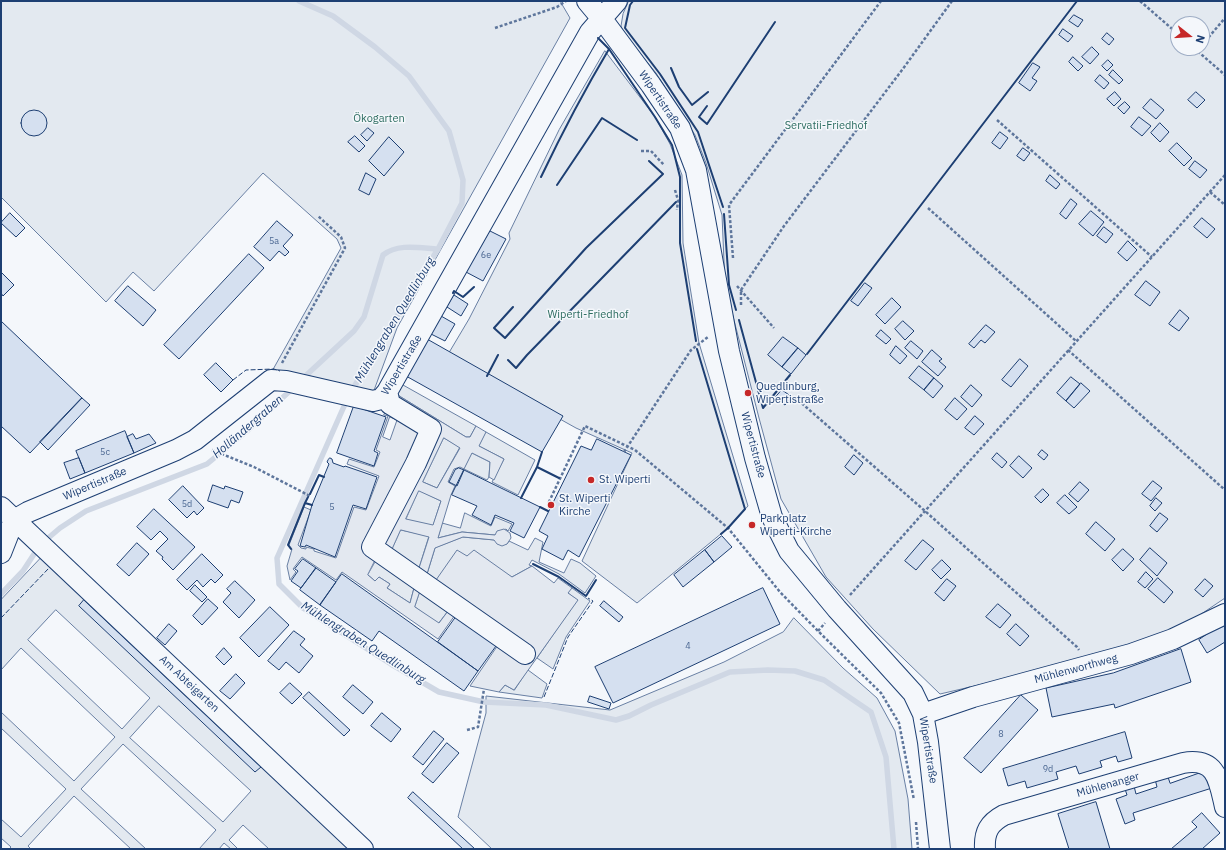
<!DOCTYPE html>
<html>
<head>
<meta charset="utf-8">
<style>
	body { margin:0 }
	#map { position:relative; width:1226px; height:850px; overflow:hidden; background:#f4f7fb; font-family:"IBM Plex Sans",sans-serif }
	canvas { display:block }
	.frame { position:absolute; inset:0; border:2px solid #1d3f73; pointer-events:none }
	.north { position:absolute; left:1170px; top:16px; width:40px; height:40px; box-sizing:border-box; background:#f4f7fb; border:1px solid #9eadc5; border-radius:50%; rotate:107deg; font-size:11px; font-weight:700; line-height:16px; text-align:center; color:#1d3f73 }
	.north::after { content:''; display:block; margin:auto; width:14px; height:18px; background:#c62828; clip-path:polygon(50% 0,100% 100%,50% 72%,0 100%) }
</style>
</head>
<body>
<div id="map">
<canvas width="1226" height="850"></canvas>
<div class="frame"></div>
<div class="north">N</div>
</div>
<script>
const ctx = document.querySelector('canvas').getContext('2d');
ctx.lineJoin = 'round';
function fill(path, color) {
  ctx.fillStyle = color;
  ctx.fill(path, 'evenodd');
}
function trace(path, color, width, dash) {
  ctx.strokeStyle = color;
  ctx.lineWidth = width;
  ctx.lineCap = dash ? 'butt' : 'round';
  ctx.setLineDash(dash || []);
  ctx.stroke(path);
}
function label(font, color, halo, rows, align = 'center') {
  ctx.font = font + ' "IBM Plex Sans",sans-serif';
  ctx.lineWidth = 3;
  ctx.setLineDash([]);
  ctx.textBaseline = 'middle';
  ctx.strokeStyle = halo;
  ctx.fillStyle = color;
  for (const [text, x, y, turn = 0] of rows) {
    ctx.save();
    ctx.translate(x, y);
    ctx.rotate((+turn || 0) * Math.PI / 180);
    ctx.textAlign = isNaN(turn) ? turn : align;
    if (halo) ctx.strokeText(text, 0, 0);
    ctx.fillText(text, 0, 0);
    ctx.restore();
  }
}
const green = new Path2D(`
	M1,1H560L570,18L397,328L373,393L271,373L341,248L337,239L263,173L154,291L133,272L106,302L1,197Z
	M629,1H1225V598L1185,625L1121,652L940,694L873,629L826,577L781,499L759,418L725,285L722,215L706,163L695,135L656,73L624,34L621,26L623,14ZM1178,24H1202V48H1178Z
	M605,51L655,117L670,144L682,175L683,243L699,343L748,506L728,528L637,603L582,561L632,453L576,428L447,356L469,319L510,239L509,233L559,130Z
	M403,385L476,426L470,437H466L396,394Z
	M486,432L535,460L518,495L492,482L504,459L479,446Z
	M444,438L460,447L437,488L423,482Z
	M472,453L490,462L489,477L487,480L464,469Z
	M419,490L441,501L433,526L406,520Z
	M465,513L491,526L495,517L512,524L508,531L506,529L495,535L462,532L438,538L442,523L460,528Z
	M401,530L429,536L419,568L392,550Z
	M463,537L495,540L507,544L509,541L528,550L535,538L543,542L539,562L564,573L571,559L580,563L596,576L585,593L559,574L532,560L529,565L532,566L512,577L467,556L436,580L427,574L435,548Z
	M42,557L354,849H269L243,825L229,840L238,849H231L224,843L219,849H199L216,830L123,744L81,789L146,849H131L74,796L28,846L31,849H9L11,847L1,838V819L21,837L66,789L1,728V712L74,781L115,737L21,648L1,670V600ZM56,610L150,698L122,729L28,640ZM159,706L251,791L223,822L130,738Z
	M376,561L414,588L410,603L387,588L390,584L379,577L375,581L368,575Z
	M572,588L590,601L566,637L553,669L537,658L577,600L568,593Z
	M420,592L448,611L438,624L415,607Z
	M794,618L843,668L877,698L895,731L908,799L912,849H492L458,817L486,713V696L610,710L724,662L783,632Z
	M528,670L547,684L542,698L499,692L505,685L514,690Z`);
fill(green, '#e3e9f0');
trace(green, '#687fa3', 1);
const parking = new Path2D(`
	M396,394L466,437H470L476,426L486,432L479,446L504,459L494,480L489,477L490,462L472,453L464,469L460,467L454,469L448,482L455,486L451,495L438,538L462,532L495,535L497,531L504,529L510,533L511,538L507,544L502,546L497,544L494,540L463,537L435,548L427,574L436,580L457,550L467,556L474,550L512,577L532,566L554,583L558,578L572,588L568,593L578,600L514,690L505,685L499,692L470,686L498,645L455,615L438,639L342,572L336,580L302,557L293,569L296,572L290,580L287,566L292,549L289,545L304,507L311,510L298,545L301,548L306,549V547L314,549V551L336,558L354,507L366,510L379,476L347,464L349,459L374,467L380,452L376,450L388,416L384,415ZM390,417L397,420L390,440L383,437ZM444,438L460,448L437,488L423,482ZM419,491L441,501L433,525L406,519ZM401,530L429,537L419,568L392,550ZM375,561L414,588L410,603L387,588L390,584L379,577L375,581L368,575ZM420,592L448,611L439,623L415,607Z`);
fill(parking, '#e3e8f0');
trace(parking, '#687fa3', 1);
trace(new Path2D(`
	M299,1L333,16L375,47L409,76L449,131L463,180L462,203L438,249L349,395L277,558L279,584L303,608L391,664L439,692L484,702L546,705L616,720L629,716L651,705L730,672L768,670L795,671L824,680L871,712L886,757L894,849
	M300,381L354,331L364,317L383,255C398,243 420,248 438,249
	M1,594L23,571L40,545L60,528L86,511L207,464L247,431L294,387`), '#cfd7e4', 5.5);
const building = new Path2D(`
	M1074,15L1083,20L1078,27L1069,21Z
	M1063,29L1073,36L1068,42L1059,35Z
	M1107,33L1114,39L1109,45L1102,39Z
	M1092,47L1099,54L1090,64L1082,57Z
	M1073,57L1083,66L1078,71L1069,62Z
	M1108,60L1113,65L1107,71L1102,66Z
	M1033,63L1040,67L1032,78L1037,81L1030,91L1019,83Z
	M1113,70L1123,80L1119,84L1109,75Z
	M1100,75L1109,83L1104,89L1095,81Z
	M1115,92L1121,99L1114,106L1107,99Z
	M1196,92L1205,100L1197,108L1188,100Z
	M1151,99L1164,110L1156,119L1143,108Z
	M1125,102L1130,107L1124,114L1118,108Z
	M21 123a13 13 0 1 1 26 0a13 13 0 1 1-26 0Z
	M1139,117L1151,126L1142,136L1131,127Z
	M1160,123L1169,132L1160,142L1151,133Z
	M368,128L374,133L367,141L361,135Z
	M1000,132L1008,138L1000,149L992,143Z
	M355,136L365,146L359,152L348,142Z
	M389,137L404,152L384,176L369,161Z
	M1177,143L1192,158L1184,166L1169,151Z
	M1023,148L1030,153L1024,161L1017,156Z
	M1195,161L1207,170L1200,178L1189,169Z
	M366,173L376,179L369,195L359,190Z
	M1050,175L1060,184L1056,189L1046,181Z
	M1071,199L1077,204L1066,219L1060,214Z
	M1091,211L1104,222L1093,236L1079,224Z
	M10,213L25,228L16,237L1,223Z
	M1202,218L1215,229L1207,238L1194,227Z
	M277,221L293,235L283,246L289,252L285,256L279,251L270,261L254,247Z
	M1104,227L1113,234L1106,243L1097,236Z
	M490,231L506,239L483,281L466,272Z
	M1128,241L1137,250L1127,261L1118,253Z
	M249,254L264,268L179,359L164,345Z
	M1,272L14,285L3,296L1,293Z
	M1146,281L1160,292L1150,306L1135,295Z
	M865,283L872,288L858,306L851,301Z
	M128,286L156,310L143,326L115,301Z
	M454,295L468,304L461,316L447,307Z
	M892,298L901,307L885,324L876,315Z
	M1180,310L1189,318L1179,331L1169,324Z
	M441,316L455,324L445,341L431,334Z
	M1,321L82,398L30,453L1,426Z
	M903,321L914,331L905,340L895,329Z
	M986,325L995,332L985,343L981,340L974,348L969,344Z
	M881,330L891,339L886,344L876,336Z
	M783,337L798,348L782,367L768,355Z
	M427,339L563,416L542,452L406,376Z
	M911,341L923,351L917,359L905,348Z
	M896,346L907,356L900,364L890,355Z
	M798,348L806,355L791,374L782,367Z
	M932,350L942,359L939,361L946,367L938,376L922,362Z
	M1020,359L1028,366L1011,387L1002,380Z
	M216,363L233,380L221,392L204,375Z
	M919,366L934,378L924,390L909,378Z
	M1071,377L1080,384L1066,401L1057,393Z
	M934,378L943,386L933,398L924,390Z
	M1081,383L1090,391L1074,408L1066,401Z
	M971,385L982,395L972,407L961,397Z
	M782,390L792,397L785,405L775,398Z
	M82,398L90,405L48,450L40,442Z
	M955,398L967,409L957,420L945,410Z
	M354,406L386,417L374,451L378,453L374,466L337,453Z
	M975,416L984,424L974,435L965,428Z
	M125,431L134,453L85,473L76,451Z
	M133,434L136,439L149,434L156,443L134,453L127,437Z
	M597,439L631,455L579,557L568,550L563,560L542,549L548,536L539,531L581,446L591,450Z
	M1042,450L1048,455L1044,460L1038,455Z
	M997,453L1007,462L1002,468L992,459Z
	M854,455L863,463L854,475L845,467Z
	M1019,456L1032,468L1023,478L1010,466Z
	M79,458L85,473L70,479L64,463Z
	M330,458L332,459L333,463L344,467L345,466L377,477L366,509L353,505L335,557L306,545L305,547L300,546L312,505L329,464L327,462L328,460Z
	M459,468L464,470L457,486L449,482L455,470Z
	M464,470L540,507L524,538L510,531L514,523L495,515L491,525L472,515L477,506L452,495Z
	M1153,481L1162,488L1151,501L1142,494Z
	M1080,482L1089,490L1078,502L1069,494Z
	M213,485L224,489L225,486L243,492L239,503L231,500L228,508L208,501Z
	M183,486L204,508L197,515L194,511L187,518L169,500Z
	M1043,489L1049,495L1041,503L1035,497Z
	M1065,495L1077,507L1069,514L1057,503Z
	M1156,498L1162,503L1155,511L1150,506Z
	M154,509L195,547L173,570L162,559L163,557L156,551L168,539L160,531L151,540L137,527Z
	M1160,513L1168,519L1157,532L1150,526Z
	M1096,522L1115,539L1105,551L1086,534Z
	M722,536L732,547L714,562L705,550Z
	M923,540L934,549L916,570L905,561Z
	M137,543L149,554L129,576L117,565Z
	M1150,548L1167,563L1157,576L1140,560Z
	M1123,549L1134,559L1123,571L1112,560Z
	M705,550L714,562L683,587L674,575Z
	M202,554L223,575L215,583L211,579L203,587L197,580L187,590L177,580Z
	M303,559L316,568L301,588L291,581L298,571L295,569Z
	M942,560L951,569L941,579L932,570Z
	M316,568L336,582L320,605L300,590Z
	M1146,572L1153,579L1145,588L1138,582Z
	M342,574L478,671L464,691L379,631L372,641L320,605Z
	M1158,578L1173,592L1164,603L1148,589Z
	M947,579L956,586L944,601L935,593Z
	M1205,579L1213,586L1203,597L1195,590Z
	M235,581L255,600L239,618L223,602L231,593L227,589Z
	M195,585L207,597L202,602L190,591Z
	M763,588L780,624L613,703L595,667Z
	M208,599L218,608L202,625L193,616Z
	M84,600L261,767L255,772L79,606Z
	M604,601L623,617L619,622L600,606Z
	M998,604L1011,615L1000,628L986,617Z
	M270,607L289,625L259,657L240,638Z
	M456,617L496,646L478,671L438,642Z
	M1225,622V642L1207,653L1199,640Z
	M169,624L177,631L165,645L157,638Z
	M1016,624L1029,636L1020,646L1007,634Z
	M294,631L305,639L300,645L313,656L299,673L286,662L279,670L268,661Z
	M224,648L232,657L224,665L216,657Z
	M1181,649L1191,682L1115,708L1114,704L1052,717L1046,688L1113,673Z
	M236,674L245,683L230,699L220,691Z
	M290,683L302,694L292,704L280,693Z
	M353,685L373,702L363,714L343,697Z
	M309,692L350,730L344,736L303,698Z
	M1021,695L1038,710L981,773L964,758Z
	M590,696L611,703L609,709L588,702Z
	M382,713L401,729L391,742L371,726Z
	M434,731L444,739L423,765L413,757Z
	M1125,732L1132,758L1118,762L1116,756L1100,761L1102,767L1079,774L1076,766L1056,772L1058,779L1027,788L1025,781L1008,786L1003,769Z
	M447,743L459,753L433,783L422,774Z
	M1206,771L1212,788L1133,813L1135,820L1125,824L1116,799L1127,795L1125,789L1134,786L1136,794L1157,787L1155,779L1167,774L1170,783Z
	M413,792L475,849H463L408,798Z
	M1096,802L1110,849H1069L1058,814Z
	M1202,813L1220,833L1202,849H1171L1197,827L1192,822Z`);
fill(building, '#d5e0f0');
trace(building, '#1d3f73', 1);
const minor = new Path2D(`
	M587,1L602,19L651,85L680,128L696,170L729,351L755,458L772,517L789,551L837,609L913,693L923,714L928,742L940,849
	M387,392L390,404L431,429L416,463L372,547L525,654
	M1,507L363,849
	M14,520L28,512L176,450L195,440L271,380L286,381L373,401L381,399L387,392L590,32L617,1
	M1,553L14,520
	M923,714L973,697L1131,654L1173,639L1225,614
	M985,849C984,832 989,823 1004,815L1183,763C1217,757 1219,781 1225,807`);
trace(minor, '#1d3f73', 22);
trace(new Path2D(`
	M1140,1L1178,34
	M495,28L557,7L566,1
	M1202,45L1225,18
	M1194,48L1225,75
	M997,120L1152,257
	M641,151H651L664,165
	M675,190L678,200L677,210
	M1210,192L1225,205
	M928,208L1076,341
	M733,258L729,205L881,1
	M737,286L774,328
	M741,305V290L784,226L905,66L952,1
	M1068,350L1225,490
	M282,363L345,248L341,237L318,216
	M798,400L925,511L1077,647L1079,650
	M212,450L254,467L310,496
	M624,452L691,350L708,337
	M551,505L548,504L585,426L635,450L728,528L780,592L818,631L881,693L899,723L914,800
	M850,595L1225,175
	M818,631L825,623
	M467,730L478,727L484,689
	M916,822L918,849`), '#5e769c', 2.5, [3, 2]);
trace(minor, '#f4f7fb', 20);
trace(new Path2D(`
	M233,380L246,370L274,369L280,371
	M1,618L49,568
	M544,697L568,637L593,601L588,598`), '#1d3f73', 1, [5, 2]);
trace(new Path2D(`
	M633,1L630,5L625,28L660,74L698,132L723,207
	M609,49L655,117L672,145L680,177V243L696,341
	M671,68L679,87L692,105L708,92
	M707,106L699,117L707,124L775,22
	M541,177C562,133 584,91 609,49L598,38
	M557,185L602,118L637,140
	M724,214L729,285L736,310
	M453,293L454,291L463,297L474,287
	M513,307L494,328L505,338L586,248L663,174L649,161
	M739,320L763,408L790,375
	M697,349L745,509L728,528L721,534
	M807,354L1077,1
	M508,360L516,368L527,355L676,202
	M487,376L498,355
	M542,452L537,467L559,478
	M310,494L319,475L324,477
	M308,497L305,503L312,505
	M521,498L537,467
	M540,507L548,511
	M291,549L288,545L305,503
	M533,564L559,577L586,596L596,580`), '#1d3f73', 2);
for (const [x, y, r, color] of [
	[748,393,4,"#c62828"],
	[591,480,4,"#c62828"],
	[551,505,4,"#c62828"],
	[752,525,4,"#c62828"]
]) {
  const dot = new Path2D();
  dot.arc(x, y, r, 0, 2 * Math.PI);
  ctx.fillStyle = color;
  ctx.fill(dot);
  trace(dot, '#f4f7fb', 1.5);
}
label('9px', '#4b6792', null, [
	["5a",274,241],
	["6e",486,255],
	["5c",105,452],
	["5d",187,504],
	["5",332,507],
	["4",688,646],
	["8",1001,734],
	["9d",1048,769]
]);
label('11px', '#1d3f73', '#f4f7fb', [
	["Wipertistraße",660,100,56],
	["Wipertistraße",402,365,-59],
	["Wipertistraße",753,445,75],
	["Wipertistraße",95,484,-23],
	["Mühlenworthweg",1076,669,-15],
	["Am Abteigarten",189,684,43],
	["Wipertistraße",928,750,81],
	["Mühlenanger",1108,785,-16]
]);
label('11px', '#2c6c60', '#f4f7fb', [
	["Ökogarten",379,119],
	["Servatii-Friedhof",826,126],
	["Wiperti-Friedhof",588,315]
]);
label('11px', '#1d3f73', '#f4f7fb', [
	["Quedlinburg,",756,387],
	["Wipertistraße",756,400],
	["St. Wiperti",599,480],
	["St. Wiperti",559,499],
	["Kirche",559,512],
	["Parkplatz",760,519],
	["Wiperti-Kirche",760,532]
], 'left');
label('italic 12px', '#1d3f73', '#f4f7fb', [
	["Mühlengraben Quedlinburg",395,320,-59],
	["Holländergraben",248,427,-41],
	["Mühlengraben Quedlinburg",363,643,32]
]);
</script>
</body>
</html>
